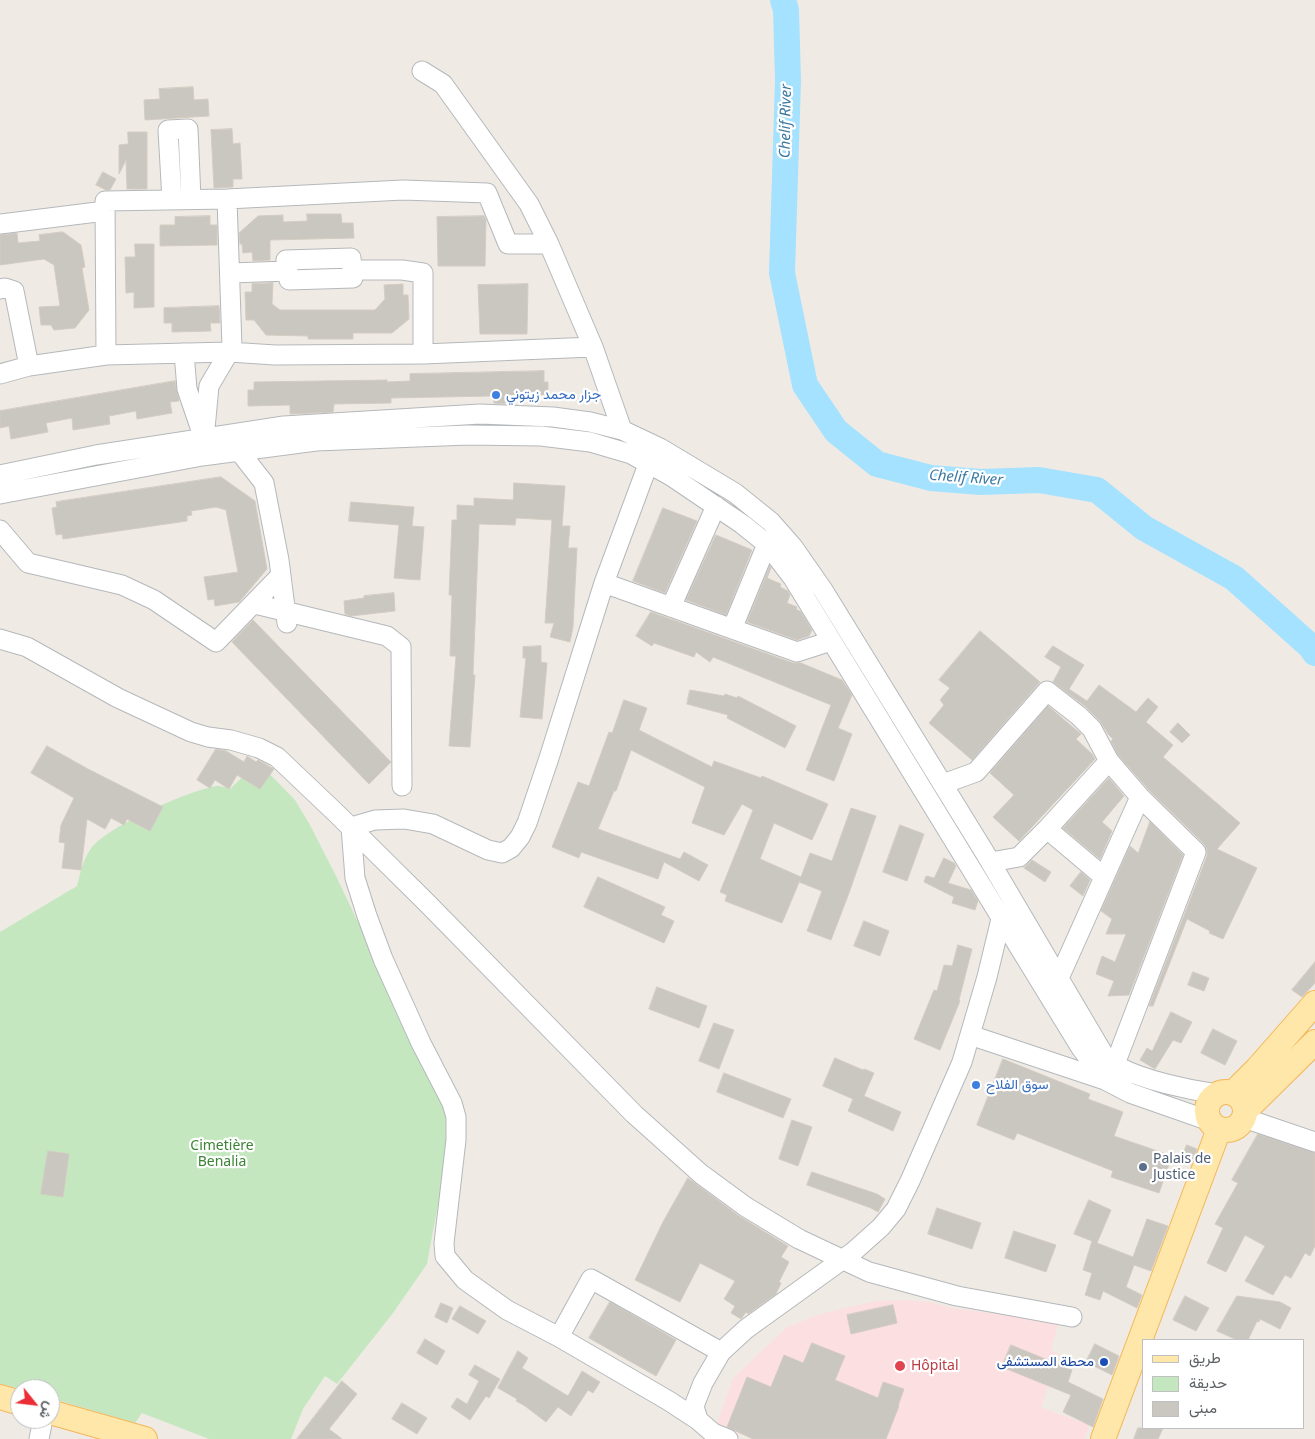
<!DOCTYPE html>
<html>
<head>
<meta charset="utf-8">
<style>
	body { margin:0 }
	#map { position:relative; width:1315px; height:1439px; overflow:hidden; background:#efebe4; font-family:"Noto Sans",Vazirmatn,sans-serif }
	canvas { display:block }
	.legend { position:absolute; left:1142px; top:1339px; width:162px; height:90px; box-sizing:border-box; background:#fff; border:1px solid #bec0c1; margin:0; padding:6px 9px; list-style:none; font-size:15px; color:#5c6165 }
	.legend li { display:flex; align-items:center; gap:10px; height:25px }
	.legend b { width:25px; border:1px solid #bec0c1 }
	.north { position:absolute; left:10px; top:1379px; width:50px; height:50px; box-sizing:border-box; background:#fff; border:1px solid #bec0c1; border-radius:50%; rotate:119deg; font-size:14px; font-weight:700; line-height:20px; text-align:center; color:#5c6165 }
	.north::after { content:''; display:block; margin:auto; width:18px; height:22px; background:#eb2e36; clip-path:polygon(50% 0,100% 100%,50% 72%,0 100%) }
</style>
</head>
<body>
<div id="map">
<canvas width="1315" height="1439"></canvas>
<ul class="legend">
<li><b style="height:6px;background:#ffe7a9"></b>طريق</li>
<li><b style="height:14px;background:#c5e7c0"></b>حديقة</li>
<li><b style="height:14px;background:#cac6c0"></b>مبنى</li>
</ul>
<div class="north">ش</div>
</div>
<script>
const ctx = document.querySelector('canvas').getContext('2d');
ctx.lineJoin = 'round';
function fill(path, color) {
  ctx.fillStyle = color;
  ctx.fill(path, 'evenodd');
}
function trace(path, color, width, dash) {
  ctx.strokeStyle = color;
  ctx.lineWidth = width;
  ctx.lineCap = dash ? 'butt' : 'round';
  ctx.setLineDash(dash || []);
  ctx.stroke(path);
}
function label(font, color, halo, rows, align = 'center') {
  ctx.font = font + ' "Noto Sans",Vazirmatn,sans-serif';
  ctx.lineWidth = 4.5;
  ctx.setLineDash([]);
  ctx.textBaseline = 'middle';
  ctx.strokeStyle = halo;
  ctx.fillStyle = color;
  for (const [text, x, y, turn = 0] of rows) {
    ctx.save();
    ctx.translate(x, y);
    ctx.rotate((+turn || 0) * Math.PI / 180);
    ctx.textAlign = isNaN(turn) ? turn : align;
    if (halo) ctx.strokeText(text, 0, 0);
    ctx.fillText(text, 0, 0);
    ctx.restore();
  }
}
fill(new Path2D(`
	M903,1300L930,1302L951,1308L1059,1322L1051,1350L1059,1354L1041,1407L1089,1425L1085,1439H753L716,1426L733,1378L787,1327L820,1314L876,1301Z`), '#fce0e1');
fill(new Path2D(`
	M258,762L295,800L310,825L337,878L453,1123L427,1264L393,1313L337,1384L325,1376L303,1409L291,1439H209L142,1413L135,1423L50,1398V1389H20L0,1384V932L77,886C80,874 83,860 90,850C105,827 188,791 216,786C220,785 226,788 230,789Z`), '#c5e7c0');
trace(new Path2D(`
	M783,0L786,10L788,80L782,273L805,385L836,431L877,464L931,478L981,482L1039,480L1097,490L1144,528L1234,578L1310,646L1315,653`), '#a4e2ff', 26);
const building = new Path2D(`
	M193,87L194,100L208,99L209,116L145,120L144,100L160,99L159,89Z
	M232,129L233,144L240,143L242,179H233V187L214,188L211,130Z
	M128,132H147V189H127L126,160L119,174V145L128,144Z
	M103,172L116,179L110,190H106L96,185Z
	M307,214H341L342,223H353L354,238L270,240V260L253,261L252,252L243,253L242,244H240L239,233L258,216L283,215V222L307,221Z
	M210,216V225H217V245L160,246V225H175V217Z
	M484,216L486,220L485,266H438L437,217Z
	M63,232L81,245L85,267L82,268L89,310L75,328L54,330L51,325H41L39,307L60,306L54,265L44,259L0,265V235L17,233L18,243L40,241L39,235Z
	M135,244H154V307L134,308V292L126,293L125,257H135Z
	M273,283L272,304L280,310H375L385,299L384,285L403,284V295H408L409,319L392,333H353V339H308V336L266,335L254,320H246L245,292H252V284Z
	M528,284L527,334H480L478,285Z
	M219,306L220,323H210L211,331L172,332V323H164V308Z
	M544,371V382H548V395H505V404L494,403L493,396L391,398V403L334,404L333,412L290,414V405L248,406V390H254V382L387,380V382L410,381V374Z
	M175,381L179,401L170,402L172,413L137,419L136,411L109,416L110,424L73,430L72,418L46,423L48,432L11,439L9,426L0,428V411Z
	M221,477L255,501L267,569L239,602L215,606L214,599L208,600L204,577L238,572L226,510L216,507L191,511L192,515L187,516V521L63,539L62,534L56,535L52,508L57,507L56,502Z
	M514,483L565,486L562,526H570L568,548H577L573,627L570,642L550,637L554,623H545L552,520L516,518L515,525L479,524L473,675H475L470,747L449,746L456,656H450L452,595H449L452,520H457V505L474,506V498L513,500Z
	M351,502L414,507L412,526L424,527L420,580L394,578L399,525L349,521Z
	M663,508L697,521L665,593L633,581Z
	M716,535L752,550L726,615L686,600Z
	M770,566L771,568L767,578L781,584L780,587L788,591L790,595L787,603L797,607L796,609L801,612L812,630L809,636L797,640L747,622Z
	M394,593L395,611L351,616L345,614L344,601L364,598V596Z
	M651,612L793,663H801L842,680L852,695L838,728L852,734L834,781L806,770L831,705L713,657L710,662L696,652L694,657L654,643L652,646L636,636Z
	M253,620L391,762L369,784L232,642Z
	M980,631L1040,682L972,760L929,723L944,705L940,700L950,688L939,680Z
	M541,646V662L547,663L542,719L520,717L526,658H523V647Z
	M1053,646L1084,665L1069,689L1087,701L1099,685L1136,712L1148,698L1158,707L1146,722L1173,745L1163,757L1240,823L1217,849L1257,868L1223,939L1209,933L1210,931L1187,919L1153,1006H1149L1207,856V849L1204,844L1148,789L1118,755L1111,741L1113,739L1108,734L1100,721L1086,707L1053,682L1061,667L1045,657Z
	M690,690L724,696L725,694L737,698L738,696L796,726L785,748L727,718L728,715L687,704Z
	M624,700L647,708L639,730L712,767L714,761L761,778L762,776L828,804L812,840L774,823L760,859L801,877L810,853L832,861L851,808L876,816L849,893L831,940L807,931L822,891L799,882L800,880L782,923L725,901L727,895L720,892L753,810L742,804L724,835L692,823L705,787L631,750L616,791H614L598,829L680,859L684,852L708,865L699,881L664,862L658,879L581,852L579,858L552,847L578,782L589,786L609,732L612,733Z
	M1048,706L1081,734L1076,739L1092,754L1095,759L1019,841L993,817L1014,795L990,773Z
	M1178,723L1190,735L1182,743L1170,732Z
	M47,746L88,769L163,807L150,831L127,819L124,825L111,818L105,829L87,819L81,870L62,868L65,843L59,842L61,825L74,798L31,773Z
	M216,749L226,751L244,762L247,756L256,762L258,760L274,769L260,789L237,775L229,789L215,780L210,788L197,780Z
	M1109,778L1124,796L1102,822L1112,831L1100,859L1063,828Z
	M1150,822L1183,855L1129,995L1108,996L1114,981L1096,974L1102,956L1115,962L1126,934H1106L1112,919L1101,911L1130,846L1138,853Z
	M900,825L924,834L907,881L883,872Z
	M944,858L954,863L956,866L948,883L971,890L978,901L975,910L952,903L954,897L924,882L926,876L934,878Z
	M1032,860L1051,872L1045,882L1024,868Z
	M1081,872L1090,880L1083,896L1070,886Z
	M598,877L665,907L661,915L674,921L664,943L584,907Z
	M864,921L889,931L880,956L854,946Z
	M958,945L972,949L959,1000L960,1001L940,1050L914,1039L934,990L937,991L944,965L952,966Z
	M1315,962V983L1302,997L1292,990Z
	M1193,972L1209,978L1204,991L1188,985Z
	M657,987L707,1006L699,1028L649,1009Z
	M1171,1012L1192,1022L1181,1043L1173,1040L1155,1069L1140,1060L1147,1048L1152,1051Z
	M714,1023L734,1030L719,1069L699,1061Z
	M1213,1029L1237,1041L1225,1065L1201,1053Z
	M835,1058L863,1070L864,1069L874,1073L864,1096L901,1112L893,1131L848,1111L853,1099L823,1086Z
	M1003,1059L1090,1094L1088,1099L1123,1112L1114,1136L1172,1156L1159,1193L1111,1177L1113,1171L1017,1133L1014,1140L977,1125Z
	M724,1073L791,1099L783,1118L717,1092Z
	M792,1120L812,1127L798,1166L779,1159Z
	M1258,1134L1315,1153V1246L1310,1256L1305,1253L1291,1278L1285,1275L1273,1295L1245,1281L1265,1246L1245,1235L1226,1272L1207,1263L1223,1228L1215,1224L1238,1183L1232,1180Z
	M1187,1145L1197,1149L1191,1165L1180,1160Z
	M48,1151L69,1154L63,1197L41,1194Z
	M812,1172L877,1194L885,1199L878,1212L871,1208L807,1185Z
	M688,1178L739,1216L788,1246L781,1257L789,1262L779,1282L781,1283L776,1294L748,1314L746,1312L741,1319L731,1313L735,1306L724,1299L735,1281L700,1263L680,1302L635,1280L663,1222Z
	M1089,1200L1111,1210L1097,1243L1133,1257L1147,1219L1168,1226L1151,1271L1134,1265L1126,1287L1142,1295L1137,1308L1103,1291L1100,1300L1085,1295L1092,1273L1083,1270L1092,1241L1074,1234Z
	M937,1208L981,1223L972,1249L928,1234Z
	M1014,1231L1056,1245L1046,1272L1005,1258Z
	M1185,1296L1209,1308L1196,1331L1173,1320Z
	M1237,1296L1280,1302L1291,1308L1280,1329L1260,1319L1259,1322L1257,1321L1248,1340H1237L1217,1331Z
	M610,1302L676,1340L656,1376L589,1338Z
	M441,1303L453,1308L447,1323L435,1317Z
	M893,1305L897,1323L851,1334L847,1315Z
	M460,1306L486,1321L478,1334L452,1319Z
	M425,1339L445,1351L437,1365L417,1353Z
	M812,1343L845,1356L835,1380L878,1398L883,1382L904,1389L898,1406H899L886,1439H753L727,1427L747,1377L771,1387L784,1355L803,1363Z
	M1095,1344L1119,1356L1112,1375L1086,1362Z
	M1011,1345L1072,1370L1068,1382L1103,1399L1093,1427L1063,1412L1071,1395L1002,1367Z
	M518,1351L528,1358L522,1368L568,1396L582,1371L600,1382L593,1393L588,1390L571,1416L558,1407L546,1422L525,1406L516,1401L517,1399L498,1388Z
	M475,1365L500,1379L489,1398L486,1396L470,1420L451,1407L457,1398L467,1404L479,1381L469,1375Z
	M342,1381L357,1394L329,1429L342,1439H297Z
	M402,1403L427,1418L417,1434L392,1419Z
	M1138,1428H1163L1158,1439H1134Z`);
fill(building, '#cac6c0');
trace(building, '#d4ccc2', 1);
const minor = new Path2D(`
	M422,71L443,84L529,204L549,244L593,347L622,430
	M172,200L168,130L188,129L191,199
	M0,224L105,211
	M549,244H508L487,193L403,190L227,199L105,201L106,355L229,352L275,355L423,354L593,347
	M351,258L353,278L289,280L286,260Z
	M352,270H402L423,273V354
	M230,273L288,271
	M0,289L5,288L14,291L29,366
	M184,353L187,389L202,433
	M0,374L29,366L106,355
	M207,451L204,439L209,386L232,347L227,199
	M239,451L264,483L279,560L287,623
	M0,475L96,455L284,426L480,414L553,417L590,422L622,430L660,448L735,493L771,522L793,547L823,590L985,853L1104,1055C1109,1059 1114,1064 1119,1067C1143,1080 1189,1090 1217,1094
	M0,494L202,456L316,441L468,435L541,436L590,442L631,454L671,476L742,524L767,544L793,578L1081,1048L1105,1080L1130,1093L1210,1121
	M0,530L28,563L122,585L154,600L216,642L281,575
	M604,583L797,652L831,641
	M255,604L387,636L401,647L402,786
	M671,607L716,506
	M732,629L767,544
	M0,639L27,647L118,698L191,732L208,737L231,740L259,748L277,757L336,813L427,903L634,1114L701,1174L746,1207L799,1239L869,1272L957,1296L1072,1317
	M943,784L976,772L1047,691L1079,716L1092,729L1109,761L1140,797L1196,852L1115,1064
	M1047,829L1104,877
	M991,862L1019,857L1047,829L1109,761
	M1059,978L1140,797
	M970,1035L1105,1080
	M1244,1118L1315,1142
	M559,1337L507,1310L465,1280L445,1256L444,1243L456,1140V1117L452,1103L421,1043L383,959L367,916L355,878L351,827L375,820L404,819L433,824L488,850L502,853L511,848L520,837L527,823L549,758L604,583L653,451
	M698,1420L669,1401L559,1337L591,1279L721,1352
	M39,1439L43,1419
	M728,1439L713,1433L698,1420L694,1406L703,1383L721,1352L746,1329L853,1252L881,1227L896,1209L910,1181L962,1062L987,977L1001,919`);
const major = new Path2D(`
	M1207 1111a19 19 0 1 1 38 0a19 19 0 1 1-38 0Z
	M1233,1093L1257,1069L1315,1003
	M1245,1111L1315,1042
	M0,1397L20,1403
	M50,1412L145,1439
	M1103,1439L1219,1129`);
trace(minor, '#b5b8bb', 21);
trace(major, '#f3b659', 26);
trace(minor, '#fff', 19);
trace(major, '#ffe7a9', 24);
for (const [x, y, r, color] of [
	[496,395,5,"#3f7fe0"],
	[976,1085,5,"#3f7fe0"],
	[1143,1167,5,"#5c6f8a"],
	[1104,1362,5,"#1a4fb4"],
	[900,1366,6,"#e0444e"]
]) {
  const dot = new Path2D();
  dot.arc(x, y, r, 0, 2 * Math.PI);
  ctx.fillStyle = color;
  ctx.fill(dot);
  trace(dot, '#fff', 2);
}
label('14px', '#366cbe', '#fff', [
	["جزار محمد زيتوني",506,395],
	["سوق الفلاح",986,1085]
], 'left');
label('14px', '#3a8434', '#fff', [
	["Cimetière",222,1146],
	["Benalia",222,1162]
]);
label('14px', '#4e5e75', '#fff', [
	["Palais de",1153,1159],
	["Justice",1153,1175]
], 'left');
label('14px', '#164399', '#fff', [
	["محطة المستشفى",1094,1362]
], 'right');
label('14px', '#be3a42', '#fff', [
	["Hôpital",911,1366]
], 'left');
label('italic 15px', '#3b78a0', '#fff', [
	["Chelif River",786,121,-89],
	["Chelif River",966,478,4]
]);
</script>
</body>
</html>
